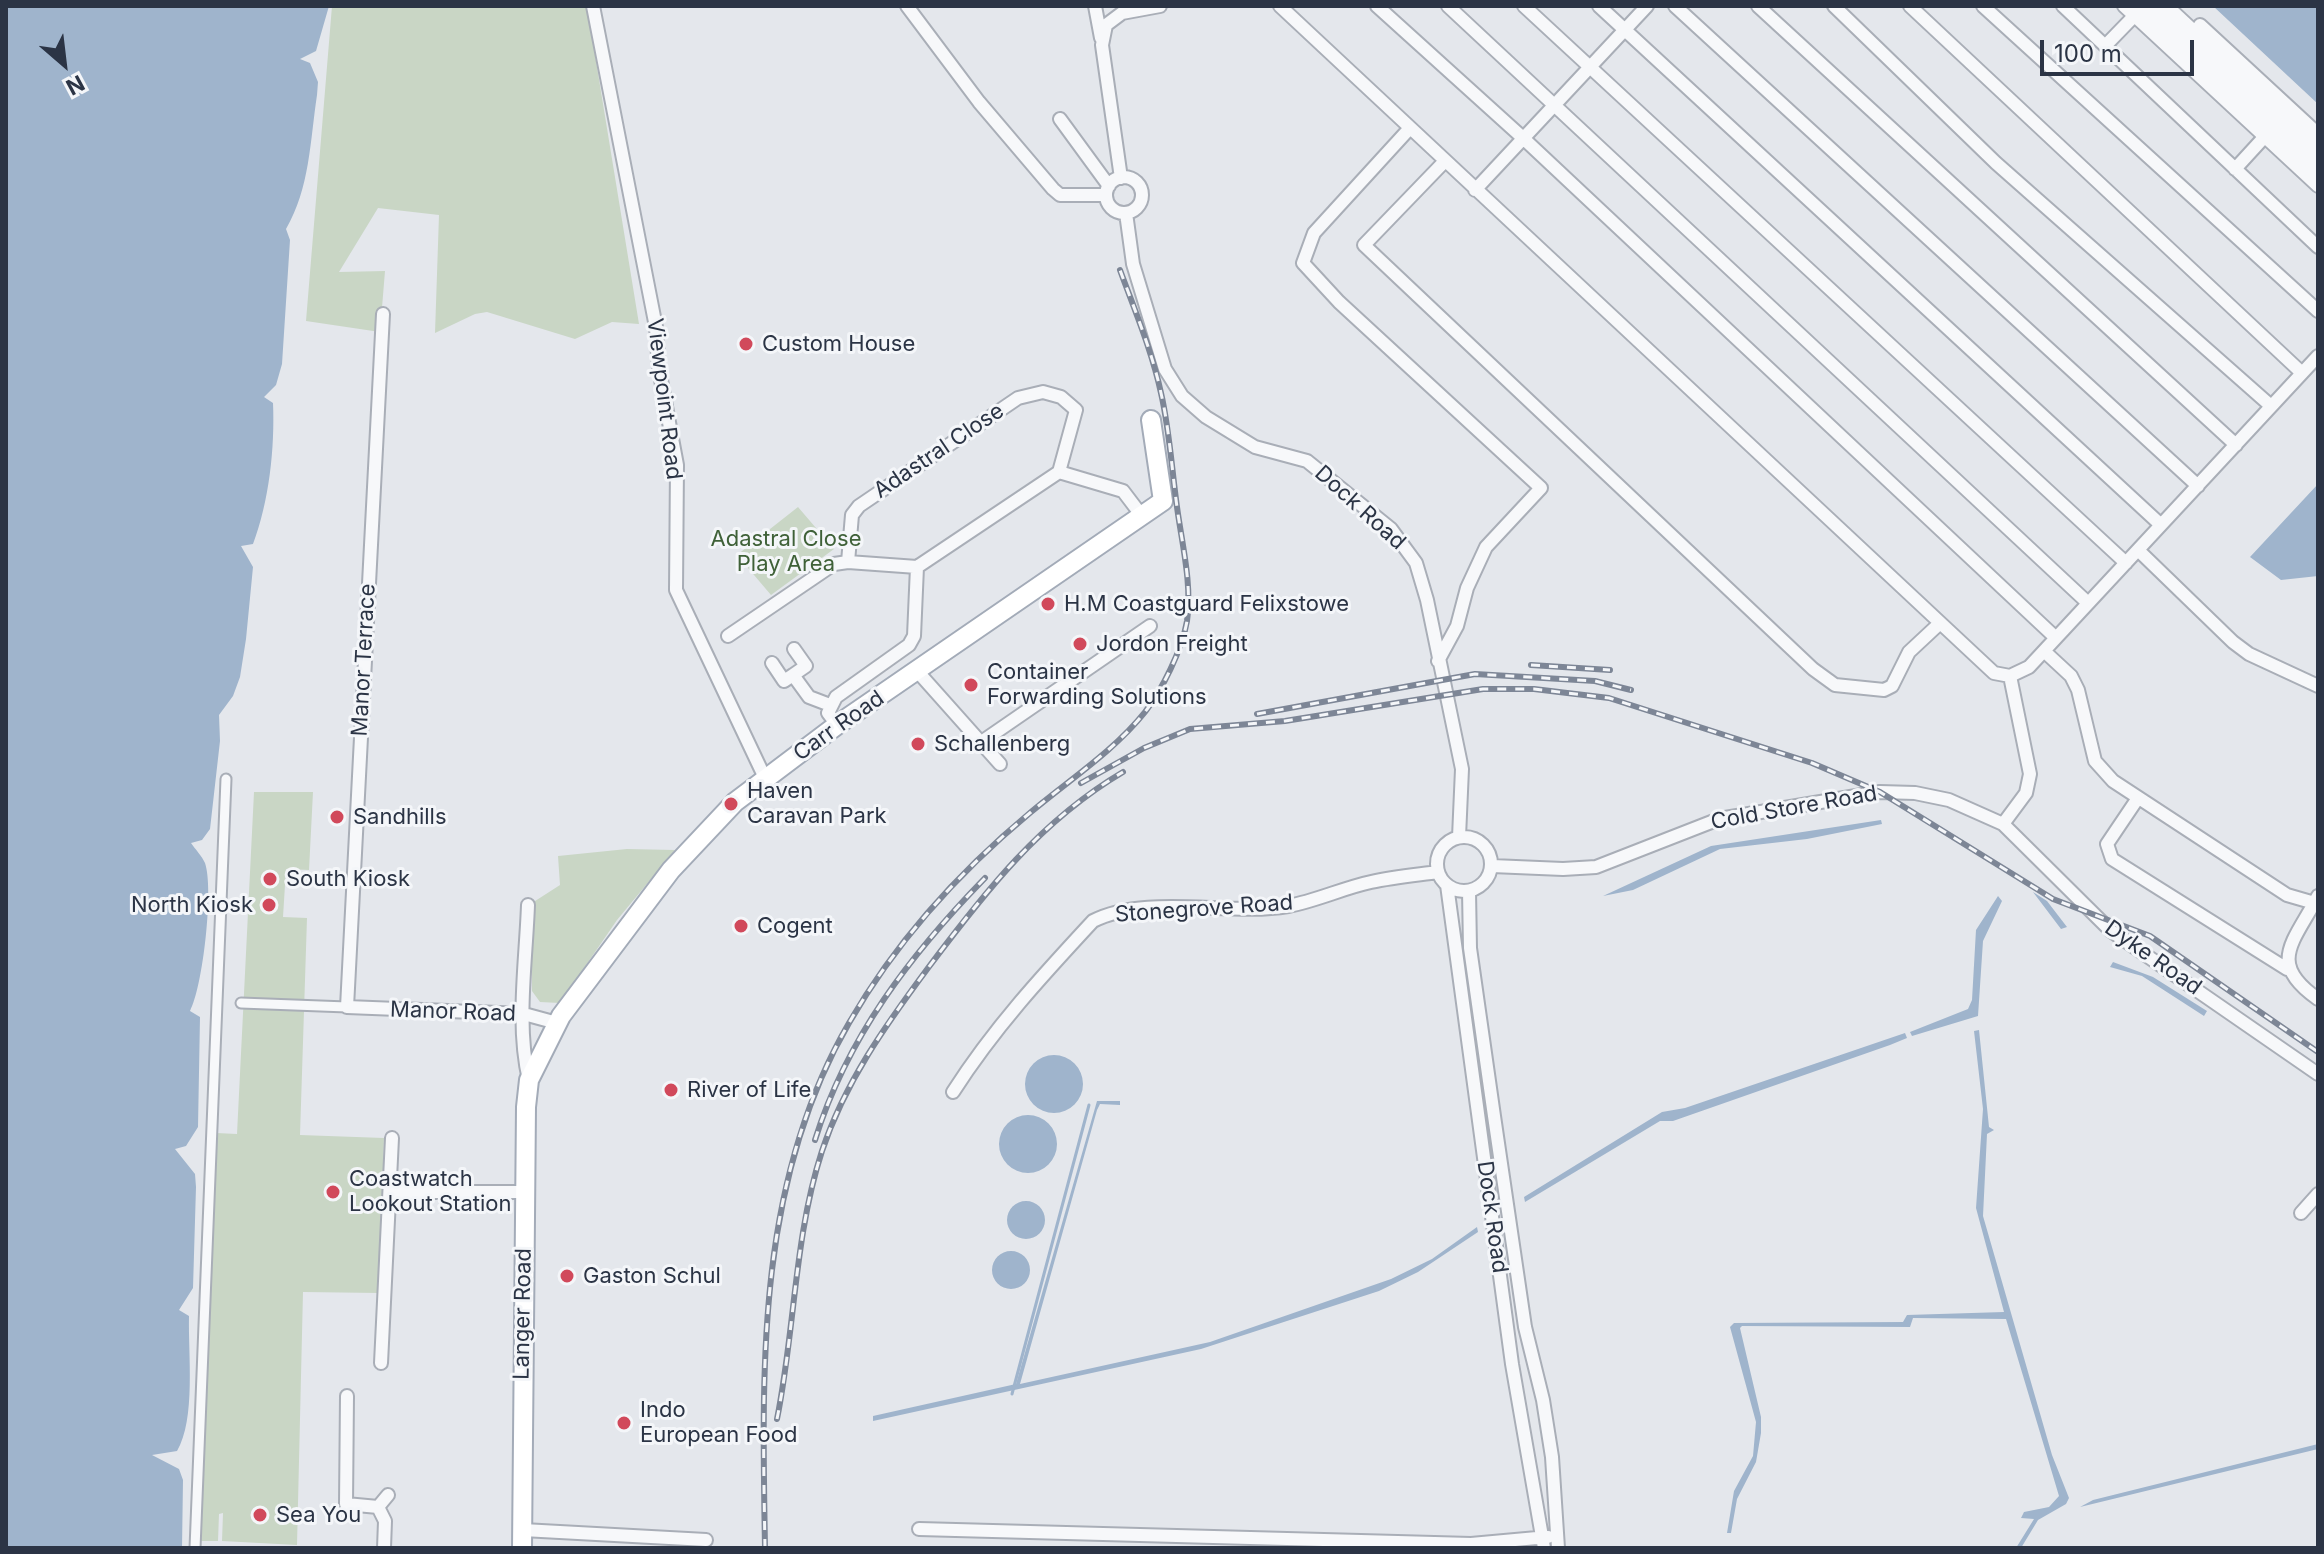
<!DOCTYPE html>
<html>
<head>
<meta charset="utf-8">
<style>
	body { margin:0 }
	#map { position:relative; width:2324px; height:1554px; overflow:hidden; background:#e4e7ec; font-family:Inter,sans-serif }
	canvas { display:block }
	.frame { position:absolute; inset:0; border:8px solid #2b3445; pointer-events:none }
	.north { position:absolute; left:24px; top:24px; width:80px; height:80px; -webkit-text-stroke:6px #f4f6f9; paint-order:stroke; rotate:152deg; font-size:22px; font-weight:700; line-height:32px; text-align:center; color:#2b3445 }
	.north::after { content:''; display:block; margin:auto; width:28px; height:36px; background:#2b3445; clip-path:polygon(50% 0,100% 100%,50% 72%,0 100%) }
	.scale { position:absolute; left:2040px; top:40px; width:154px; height:36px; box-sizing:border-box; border:4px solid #2b3445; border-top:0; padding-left:10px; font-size:24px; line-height:28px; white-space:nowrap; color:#2b3445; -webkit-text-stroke:6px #f4f6f9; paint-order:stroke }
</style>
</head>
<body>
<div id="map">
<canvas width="2324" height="1554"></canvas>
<div class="frame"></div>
<div class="north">N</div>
<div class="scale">100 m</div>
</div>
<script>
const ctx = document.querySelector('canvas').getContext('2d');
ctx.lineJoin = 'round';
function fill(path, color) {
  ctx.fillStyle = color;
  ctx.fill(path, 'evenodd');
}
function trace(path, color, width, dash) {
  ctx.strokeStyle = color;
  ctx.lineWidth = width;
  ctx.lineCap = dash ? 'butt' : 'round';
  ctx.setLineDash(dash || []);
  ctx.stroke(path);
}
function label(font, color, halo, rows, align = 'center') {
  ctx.font = font + ' Inter,sans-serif';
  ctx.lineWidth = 6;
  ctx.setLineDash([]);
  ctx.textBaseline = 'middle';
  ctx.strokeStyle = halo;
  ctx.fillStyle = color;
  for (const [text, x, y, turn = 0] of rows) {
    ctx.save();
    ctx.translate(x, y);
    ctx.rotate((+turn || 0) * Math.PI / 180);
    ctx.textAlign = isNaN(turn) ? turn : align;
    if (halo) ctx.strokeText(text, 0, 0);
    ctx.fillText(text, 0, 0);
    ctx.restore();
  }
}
fill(new Path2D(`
	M332,6H587L639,324L612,322L575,339L487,312L475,314L435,333L439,215L378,208L339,272L385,271L380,332L306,321Z
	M798,507L834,549L771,595L737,555Z
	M254,792H313L309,870L286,869L283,917L307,918L300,1135L384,1138L379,1293L303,1292L297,1545L222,1541L223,1513L219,1514L218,1541H200L216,1133L237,1134Z
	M627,849L675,850L617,920L560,1003L540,1002L532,991V903L560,885L558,856Z`), '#c9d6c5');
fill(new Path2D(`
	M6,6H329L316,51L300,59L310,63L318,82L317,95C310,141 310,188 286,229L290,240L282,364L276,385L264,397L273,403C275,448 269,502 253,544L241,546L253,567L246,639L240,677L233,696L219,715L220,741L210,829L202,840L191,843C195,849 202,856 205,863C214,889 203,987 190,1011L200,1017L198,1127L186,1146L175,1149L195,1174L196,1187L193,1288L179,1310L189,1316C188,1354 196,1419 177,1451L152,1455L179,1469L183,1480L182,1548H6Z
	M2213,6H2318V104Z
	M2318,484V576L2281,580L2250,557Z
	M1881,820L1882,824L1807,839L1720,849L1633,890L1603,896L1711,846Z
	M2033,892L2047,901L2067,927L2061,929Z
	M1998,896L2002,901L1983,941L1978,1016L1912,1036L1910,1032L1968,1009L1972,1000L1976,930Z
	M2113,962L2153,977L2207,1011L2204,1016L2142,976L2110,967Z
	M1979,1030L1989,1127L1994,1130L1987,1134L1983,1216L2052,1455L2069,1498L2066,1504L2038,1520L2021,1548H2016L2034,1519L2021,1518L2024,1512L2049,1507L2059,1496L2006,1319L1913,1318L1910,1327L1742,1326L1740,1328L1761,1417V1433L1756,1462L1737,1499L1731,1533H1727L1734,1491L1753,1456L1756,1422L1730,1327L1734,1323L1903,1322L1907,1315L2004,1312L1976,1208L1983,1109L1974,1031Z
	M1905,1033L1907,1038L1890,1045L1673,1121H1660L1525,1202L1524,1197L1662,1112L1685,1108Z
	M1025 1084a29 29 0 1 1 58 0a29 29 0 1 1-58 0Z
	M1097,1101H1120V1105L1100,1104L1097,1110L1020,1384L1210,1342L1391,1279L1432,1259L1477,1227L1478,1232L1418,1272L1379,1291L1201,1349L873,1421V1416L1016,1384Z
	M999 1144a29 29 0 1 1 58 0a29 29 0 1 1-58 0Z
	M1007 1220a19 19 0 1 1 38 0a19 19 0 1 1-38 0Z
	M992 1270a19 19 0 1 1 38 0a19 19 0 1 1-38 0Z
	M2318,1444V1449L2080,1507L2093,1500Z`), '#9fb4cc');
trace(new Path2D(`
	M1012,1394L1089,1105`), '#9fb4cc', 3);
const pedestrian = new Path2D(`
	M241,1003L347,1007
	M195,1548L226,779`);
const minor = new Path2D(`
	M593,6L656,327L659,369L677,465L676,590L765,778
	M907,6L979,102L1053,189L1060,195H1106
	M1095,6L1101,38
	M1280,6L1994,673L2010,676L2029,667L2318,356
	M1377,6L1523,138L2056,638
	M1448,6L2088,603
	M1524,6L2126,563
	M1599,6L2161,525
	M1675,6L2198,486
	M1758,6L2236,445
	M1834,6L1996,163L2271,406
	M1910,6L2302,373
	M1983,6L2318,311
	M2063,6L2318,247
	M2124,6L2318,186
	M2138,6L2318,173
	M2153,6L2318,160
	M2167,6L2318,147
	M2200,25L2318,134
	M2106,45L2140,10
	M1060,119L1109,186
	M1410,128L1314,233L1303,263L1339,302L1541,488L1486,547L1467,588L1457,626L1438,661
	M1445,161L1364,245L1813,669L1835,685L1884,690L1892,686L1909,652L1939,624
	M2235,169L2268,133
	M1106 195a18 18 0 1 1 36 0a18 18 0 1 1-36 0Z
	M1121,178L1102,45L1106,25L1122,13L1160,6
	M1475,190L1647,6
	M1126,213L1133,264L1165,369L1182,396L1206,417L1255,447L1307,461L1391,529L1416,563L1427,600L1462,769L1459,837
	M383,314L347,1007L524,1014L557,1023
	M1043,392L1061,397L1076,410L1059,472L917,567L848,562L852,515L859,506L1018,398Z
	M1059,472L1123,491L1142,516
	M2138,550L2233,642L2249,654L2318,686
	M728,636L834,564L848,562
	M2044,651L2071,676L2078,690L2095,761L2113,781L2287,895L2318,904
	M772,663L784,681L793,675L809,697L830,705
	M918,672L1000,764
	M793,675L806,666L794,649
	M837,725L828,713L836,697L909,645L914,636L917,567
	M980,743L1150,626
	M2138,798L2107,844L2112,859L2287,969
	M2003,824L2026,793L2030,774L2010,676
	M1437 864a27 27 0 1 1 54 0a27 27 0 1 1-54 0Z
	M1492,866L1563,869L1596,867L1719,819L1880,792L1915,793L1949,800L2003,824L2111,931L2318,1074
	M1447,885L1512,1364L1544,1548
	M1469,891L1470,948L1494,1116L1525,1327L1543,1400L1552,1457L1558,1548
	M2318,896C2294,942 2266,963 2318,999
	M528,905C526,961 516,1025 529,1080
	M953,1092C994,1028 1042,976 1093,921C1146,894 1229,916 1288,906C1316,901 1343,888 1371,882C1393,877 1416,875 1438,872
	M390,1192H527
	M2301,1213L2318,1194
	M381,1363L392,1138
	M347,1396L346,1504L378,1507
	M919,1529L1471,1544L1548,1537
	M523,1530L706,1540
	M384,1548L385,1521L378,1507L388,1495`);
const primary = new Path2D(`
	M522,1548L526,1107L529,1080L561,1016L671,870L735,802L837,725L1163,501L1151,420`);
trace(pedestrian, '#a9aeb7', 13);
trace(minor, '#a9aeb7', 16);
trace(primary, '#a3abb8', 22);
trace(pedestrian, '#f7f8fa', 9);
trace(minor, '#f7f8fa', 12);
trace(primary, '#fff', 18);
const rail = new Path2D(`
	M1531,665L1610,670
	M1257,714L1475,674L1595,681L1631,690
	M1081,783L1144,748L1190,729L1285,721L1483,689H1534L1609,698L1812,763L1880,792L2053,899L2150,936L2318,1052
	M815,1140C847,1037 911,954 985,878
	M777,1419C795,1330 794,1237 822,1151C845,1082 885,1026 928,968C985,892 1040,821 1123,772
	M765,1548C762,1369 756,1183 849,1023C895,943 960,871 1031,812C1069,780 1114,751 1145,712C1162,690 1182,650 1187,621C1192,587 1183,548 1178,514C1172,474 1170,432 1161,393C1152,351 1135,311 1120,270`);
trace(rail, '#7d8696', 6);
trace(rail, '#f4f6f9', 3, [9]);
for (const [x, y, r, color] of [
	[746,344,8,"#d1495b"],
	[1048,604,8,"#d1495b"],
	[1080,644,8,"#d1495b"],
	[971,685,8,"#d1495b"],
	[918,744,8,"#d1495b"],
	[731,804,8,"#d1495b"],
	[337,817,8,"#d1495b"],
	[270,879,8,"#d1495b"],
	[269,905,8,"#d1495b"],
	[741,926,8,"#d1495b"],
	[671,1090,8,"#d1495b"],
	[333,1192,8,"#d1495b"],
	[567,1276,8,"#d1495b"],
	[624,1423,8,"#d1495b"],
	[260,1515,8,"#d1495b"]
]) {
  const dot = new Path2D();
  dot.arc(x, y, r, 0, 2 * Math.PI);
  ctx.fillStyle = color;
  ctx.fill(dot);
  trace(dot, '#f4f6f9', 3);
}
label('22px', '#2b3445', '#f4f6f9', [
	["Custom House",762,344],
	["H.M Coastguard Felixstowe",1064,604],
	["Jordon Freight",1096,644],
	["Container",987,672],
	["Forwarding Solutions",987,697],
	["Schallenberg",934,744],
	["Haven",747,791],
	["Caravan Park",747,816],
	["Sandhills",353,817],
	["South Kiosk",286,879],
	["North Kiosk",253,905,"right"],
	["Cogent",757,926],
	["River of Life",687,1090],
	["Coastwatch",349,1179],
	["Lookout Station",349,1204],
	["Gaston Schul",583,1276],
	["Indo",640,1410],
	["European Food",640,1435],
	["Sea You",276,1515]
], 'left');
label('22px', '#2b3445', '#f4f6f9', [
	["Viewpoint Road",664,399,83],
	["Adastral Close",939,451,-34],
	["Dock Road",1360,508,42],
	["Manor Terrace",364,660,-87],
	["Carr Road",839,726,-35],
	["Cold Store Road",1794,808,-10],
	["Stonegrove Road",1204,909,-4],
	["Dyke Road",2153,958,35],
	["Manor Road",453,1012,2],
	["Dock Road",1492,1217,82],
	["Langer Road",523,1314,-89]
]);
label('22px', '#3f6138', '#f4f6f9', [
	["Adastral Close",786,539],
	["Play Area",786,564]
]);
</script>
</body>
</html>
